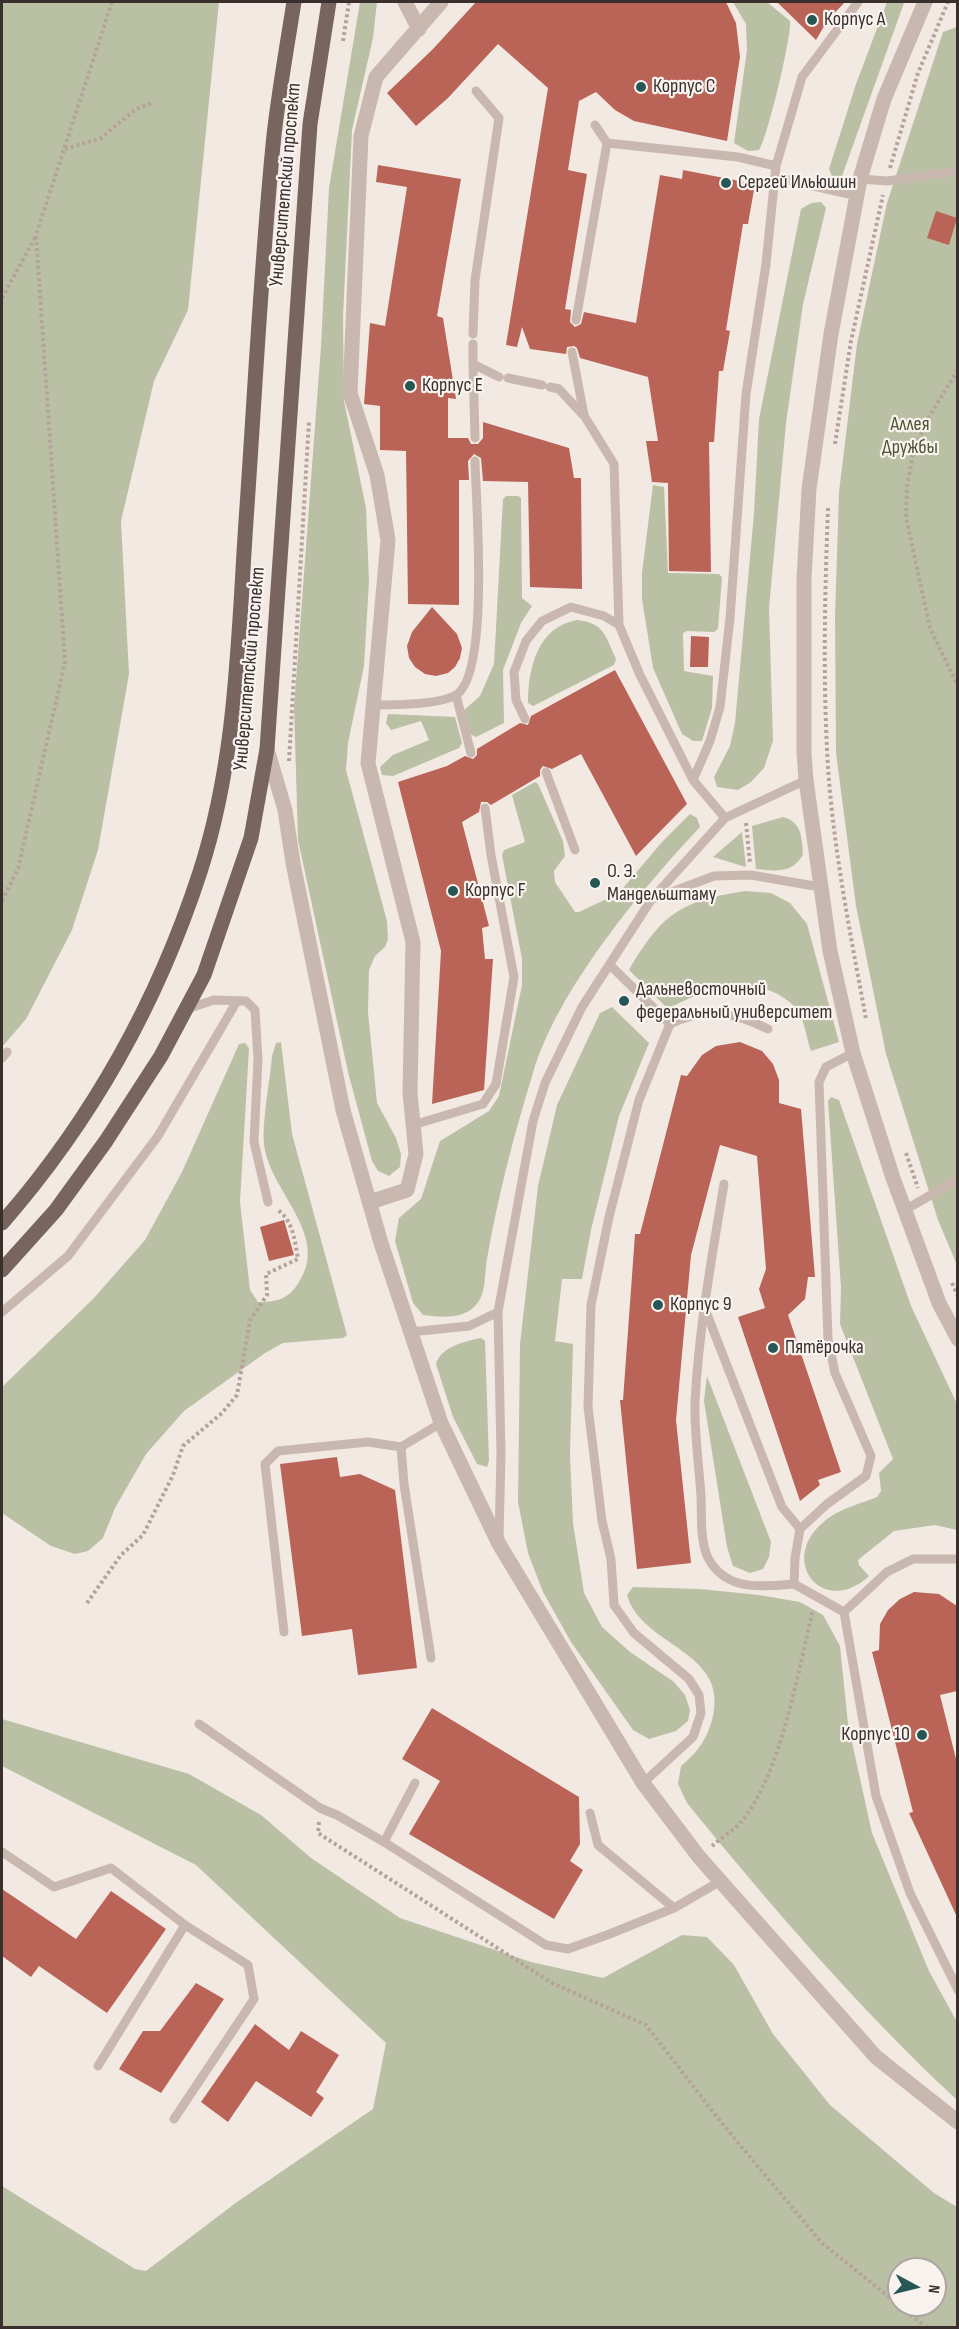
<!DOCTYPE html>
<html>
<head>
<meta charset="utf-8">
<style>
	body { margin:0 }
	#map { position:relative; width:959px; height:2329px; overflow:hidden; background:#f2e9e3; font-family:"Sofia Sans Condensed",sans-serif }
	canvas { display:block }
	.frame { position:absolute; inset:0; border:3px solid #392f2d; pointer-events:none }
	.north { position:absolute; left:887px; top:2257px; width:60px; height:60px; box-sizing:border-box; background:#f9f3ef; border:2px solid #aca5a1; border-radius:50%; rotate:97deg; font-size:16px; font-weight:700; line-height:24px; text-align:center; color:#392f2d }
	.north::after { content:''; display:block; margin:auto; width:21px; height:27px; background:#265754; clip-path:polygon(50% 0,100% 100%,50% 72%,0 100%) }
</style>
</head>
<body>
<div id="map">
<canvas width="959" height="2329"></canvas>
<div class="frame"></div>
<div class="north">N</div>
</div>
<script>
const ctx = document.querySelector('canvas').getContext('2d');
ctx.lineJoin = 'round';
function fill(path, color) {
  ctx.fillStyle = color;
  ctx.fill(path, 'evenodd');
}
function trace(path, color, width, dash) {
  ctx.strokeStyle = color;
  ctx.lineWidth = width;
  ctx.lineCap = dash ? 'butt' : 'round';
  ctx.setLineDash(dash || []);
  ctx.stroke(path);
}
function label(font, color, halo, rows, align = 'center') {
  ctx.font = font + ' "Sofia Sans Condensed",sans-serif';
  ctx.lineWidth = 4.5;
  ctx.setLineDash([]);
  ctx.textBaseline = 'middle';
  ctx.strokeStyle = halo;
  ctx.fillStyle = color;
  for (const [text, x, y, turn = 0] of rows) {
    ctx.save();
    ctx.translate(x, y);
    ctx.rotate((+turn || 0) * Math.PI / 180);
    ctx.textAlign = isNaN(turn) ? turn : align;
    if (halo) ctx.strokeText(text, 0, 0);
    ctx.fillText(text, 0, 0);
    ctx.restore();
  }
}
fill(new Path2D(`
	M2,2H219L188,310L154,381L121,521L129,674L98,850L72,930L26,1019L2,1047Z
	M360,2H377L373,38L352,130L343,317L344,401L366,508L369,581L364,666L348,743L346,770L387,921L388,939L385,947L375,956L369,970L368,1012L377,1103L396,1138L401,1154L400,1167L389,1176L378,1171L372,1161L348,1072L298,840L294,707L321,346L329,188Z
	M733,2H767L790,21C792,35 767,140 759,150L748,151L734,143L747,50L746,24Z
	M887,2L904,3L842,176H832L829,169L856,84Z
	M957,27V1265L938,1220L886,1054L856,906L836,753L835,616L839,492L857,344L887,203L943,32Z
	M821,202L826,208L803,304L786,423L769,608L773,741L764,768L751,782L738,790L717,787L714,777L730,746L735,723L754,513L759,419L801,209L811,203Z
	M653,485L664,487L668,573L719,574L722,577L718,629L714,632L687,631L683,633L684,671L713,676L712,708L702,741H693L682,734L653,668L642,599V573Z
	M506,496H518L521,498L522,598L532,606L521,623L503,670L504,723L476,737L470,734L463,711L480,696L494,664L503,499Z
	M577,620C605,623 605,636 616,659L614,665L533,706L528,703C528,667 538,627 577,620Z
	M388,714L455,717L462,743L459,748L393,776L382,775L380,767L393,755L429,740L421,721L391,730L386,723Z
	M535,782L538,784L563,841L565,856L554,871L555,882L575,912H579L619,893L662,842L690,814L697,818L700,827C640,891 558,989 533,1073C514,1134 498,1196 487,1259C484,1274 487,1294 475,1306C462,1320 440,1317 423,1315L413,1303L395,1241L399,1218L421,1199L440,1141L489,1111L499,1096L522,985V959L502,855L504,850L525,842L512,795Z
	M783,817C802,822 802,838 803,855C791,874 776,871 756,869L752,826Z
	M742,832L746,867L713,857Z
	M745,891L771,893L790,903L807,924L839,1042L811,1051C807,1040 804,1017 796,1008C761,971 706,987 668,1009L629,970C662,914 680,901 745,891Z
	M612,1007L649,1043L619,1116L591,1230L582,1279H562L555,1341L573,1344L570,1455L573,1523L584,1593L602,1627L630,1652L674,1682L685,1695L690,1710L688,1721L676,1731L649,1739L633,1730L571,1642L543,1592L528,1553L518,1502L520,1344L538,1186L557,1105L600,1013Z
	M281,1042L292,1134L347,1335L343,1338L283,1343L265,1353L184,1411L146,1454L115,1508L103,1538L88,1551L75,1554L51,1546L2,1513V1387L93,1299L145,1240L182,1172L239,1044L245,1043L249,1048L240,1202L250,1290L258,1302C275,1302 287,1300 297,1285C333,1236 269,1192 264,1144C262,1120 270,1081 272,1056L276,1043Z
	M831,1097L839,1100L911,1306L957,1404V1530L935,1525L894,1531L858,1560L859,1565L869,1576C822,1620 773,1556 830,1517C843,1508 862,1503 877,1497L881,1491L879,1473L893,1459L840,1324L841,1288L828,1101Z
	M481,1338L485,1341L489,1461L487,1467L477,1464L453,1417L436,1364C440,1347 466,1341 481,1338Z
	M707,1376L771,1542L769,1557L763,1569L750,1573L733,1566L727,1547L704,1401Z
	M633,1587L700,1589L759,1595L800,1602L823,1615L840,1646L848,1724L872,1833L929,1971L957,2022V2100C859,2009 772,1907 687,1803L678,1784L681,1766C698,1752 708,1738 713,1716C728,1650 642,1647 627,1595Z
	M2,1719L189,1774L261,1815L311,1858L400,1918L531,1962L603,1978L682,1935L707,1937L734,1965L773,2034L830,2105L934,2193L957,2207V2327H2V2186L135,2269L146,2271L237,2202L373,2109L386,2043L196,1865L2,1766ZM899,2269H935V2305H899Z`), '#bac0a4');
fill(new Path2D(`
	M476,2H726L736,23L740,57L727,141L634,121L615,110L596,92L579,101L568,170L587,174L565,309L571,310L570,322L575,327L581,324L584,312L636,323L660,175L682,179L683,170L755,184L748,224H743L726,330L730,331L723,371H719L714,442H709L711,572L669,571L668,483L652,482L646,441H658L648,377L580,358L577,348L574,346L567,347L566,354L530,349L522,327L517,347L506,345L548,88L498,44L448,98L416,126L387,93L433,49Z
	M777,2H845L827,21L816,40Z
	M378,165L461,179L437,316L443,318L456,399L448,398V438H468L471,444H478L483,438V422L569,448L574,478H581L582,589L530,587L528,482L483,481L481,458L474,454L468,461L469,480H459V605L408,604L406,451L380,450V406L364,404L370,323L385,326L407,187L376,182Z
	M936,211L957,218L949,245L927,238Z
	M432,607L457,634L462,648L460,658L455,667L448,673L436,676L425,674L415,667L409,658L407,646L412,632Z
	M691,636L709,637L708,667H690Z
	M615,670L687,804L636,856L581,754L552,769L543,766L540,770V776L491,805L487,802H481L479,812L462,822L489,926L482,928L485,959H493L484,1090L432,1104L441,951L398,782L447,766L465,756L473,759L477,755V749L520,723L528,725L531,716Z
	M740,1042L762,1051L773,1064L779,1080V1103L801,1109L815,1277H808L805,1299L788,1315L841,1472L818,1480L820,1485L800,1501L738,1317L765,1308L759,1289L766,1269L757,1156L720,1145L691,1255L676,1420L691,1563L637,1569L620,1400H623L635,1234H640L681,1075L687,1076L702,1055L716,1046Z
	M284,1220L294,1255L269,1261L260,1227Z
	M337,1457L340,1477L360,1474L395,1490L417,1668L358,1675L352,1629L302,1636L280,1464Z
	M914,1592L939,1594L957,1606V1691L940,1695L957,1763V1917L909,1813L913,1812L872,1652L879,1650L880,1624L888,1610L900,1599Z
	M432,1708L579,1797L580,1844L570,1861L583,1870L554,1919L409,1834L440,1781L402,1759Z
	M2,1889L76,1939L111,1891L166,1929L107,2013L39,1966L31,1977L2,1956Z
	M196,1983L224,1999L161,2093L119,2069L143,2031H160Z
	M255,2024L289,2050L301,2031L339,2055L316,2092L324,2098L311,2117L256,2081L228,2122L201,2102Z`), '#ba6458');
trace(new Path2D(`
	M343,41L349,2
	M65,149L101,138L136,109L153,103
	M890,168L918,73L948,2
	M2,298L36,236
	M958,370L928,418L913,454L907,487L906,517L930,628L958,686
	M835,444L851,341L883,195
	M828,508C825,588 823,669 827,749C831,838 850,932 866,1019
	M289,761L309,421
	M746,823L750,863
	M2,901L18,869L65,662L36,235L112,2
	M906,1153L918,1188
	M952,1283L958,1296
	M87,1603L121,1555L143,1535L173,1475L183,1446L222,1413L237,1395L250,1320L267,1295L266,1274L298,1259C295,1241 293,1221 278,1210
	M319,1822L318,1833L552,1983L646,2025L720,2121L821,2242L927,2328
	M712,1846C721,1838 733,1831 741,1822C781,1775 798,1671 813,1610`), '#b5a29a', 4, [3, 3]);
trace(new Path2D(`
	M607,143L738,157L776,166
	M775,177L857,196
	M860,179L887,181L958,171
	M576,320L607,143L595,125
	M473,334L475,280L499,118L476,91
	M473,344V364L499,377
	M572,352L584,415
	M473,364L475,438
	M508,378L542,385
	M550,387L559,389L585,417L614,464L619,625L640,675L693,780
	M456,695L471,753
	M374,705C393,705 440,705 456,695C490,674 476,502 475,461
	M525,719L516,700L514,672L526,641L542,621L571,607L604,616L619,625
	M546,772L575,850
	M725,818L693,780L710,741L720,707L730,618L746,394L766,264L776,166L802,77L858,2
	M653,899L714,876L751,875L820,887
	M610,965L670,1024L639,1100L609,1217L591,1305L588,1407L602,1521L611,1559L614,1605L634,1633L689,1679L699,1695L701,1713L693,1737L643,1783
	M187,1009L214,1000L246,1001L255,1010L258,1059L254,1142L268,1202
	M670,1024C705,1007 734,1012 768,1029
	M853,1053L826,1067L819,1082L828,1339L835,1373L871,1456L866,1476L827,1504L800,1529L795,1558L794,1584L844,1612L887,1572L913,1559H958
	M2,1058L7,1052
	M413,1125L483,1104L496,1084L514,977L491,855L485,808
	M724,1184C712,1256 699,1328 695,1401C694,1432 699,1465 701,1496C702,1516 699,1546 711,1563C731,1592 764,1586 794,1584
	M905,1210L958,1179
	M705,1309L782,1507L800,1529
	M2,1312L68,1256L158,1136L237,1001
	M498,1312L501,1454L499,1538
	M410,1332L469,1326L498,1312L533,1121L545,1083L582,1007L651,900L725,818L806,780
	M844,1612L876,1796L910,1893L958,1990
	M284,1632L265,1464L278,1451L368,1442L401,1447
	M431,1658L404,1484L401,1447L441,1423
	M199,1724L320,1808L337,1815L384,1842L546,1945L568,1949L607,1935L674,1908L719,1882
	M590,1813L598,1845L674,1908
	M384,1842L415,1783
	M2,1852L54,1887L111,1868L185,1925
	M98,2066L185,1925L248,1965L254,1999L174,2119`), '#c9b8af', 9);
trace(new Path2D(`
	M405,2L419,29
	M925,2L884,99L860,179L831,334L809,489L804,579V753L806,780L830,951L853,1053L893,1178L939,1303L958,1339
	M267,749L285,810L293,863L343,1110L381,1243L441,1423L499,1544L643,1783L699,1857L876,2057L958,2122
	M370,1202L407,1190L416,1154L410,1093L413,942L368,763L388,540L377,475L350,393L361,136L376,77L441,2`), '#c9b8af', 15);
trace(new Path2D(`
	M2,1223C92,1120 158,1001 200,872C237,758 238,640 246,521C255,393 261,264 274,135C279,91 287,46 294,2
	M2,1270L56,1210L106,1141L161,1056L204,975L251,838L267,749L310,124L329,2`), '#79655f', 15);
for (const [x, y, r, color] of [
	[812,20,6,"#265754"],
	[641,87,6,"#265754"],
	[726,183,6,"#265754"],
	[410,386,6,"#265754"],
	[595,883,6,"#265754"],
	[453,891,6,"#265754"],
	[624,1001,6,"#265754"],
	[658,1305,6,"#265754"],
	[773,1348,6,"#265754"],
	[922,1735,6,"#265754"]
]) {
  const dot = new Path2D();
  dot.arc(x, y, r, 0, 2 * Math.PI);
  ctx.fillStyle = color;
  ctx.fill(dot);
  trace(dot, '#f9f3ef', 2);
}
label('20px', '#392f2d', '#f9f3ef', [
	["Корпус A",824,20],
	["Корпус C",653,87],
	["Сергей Ильюшин",738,183],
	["Корпус E",422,386],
	["О. Э.",607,872],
	["Мандельштаму",607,895],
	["Корпус F",465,891],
	["Дальневосточный",636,990],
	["федеральный университет",636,1013],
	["Корпус 9",670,1305],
	["Пятёрочка",785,1348],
	["Корпус 10",910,1735,"right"]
], 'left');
label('20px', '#392f2d', '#f9f3ef', [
	["Университетский проспект",286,185,-85],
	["Университетский проспект",250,669,-85]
]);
label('20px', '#4d5533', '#f9f3ef', [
	["Аллея",910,425],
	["Дружбы",910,448]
]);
</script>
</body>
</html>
